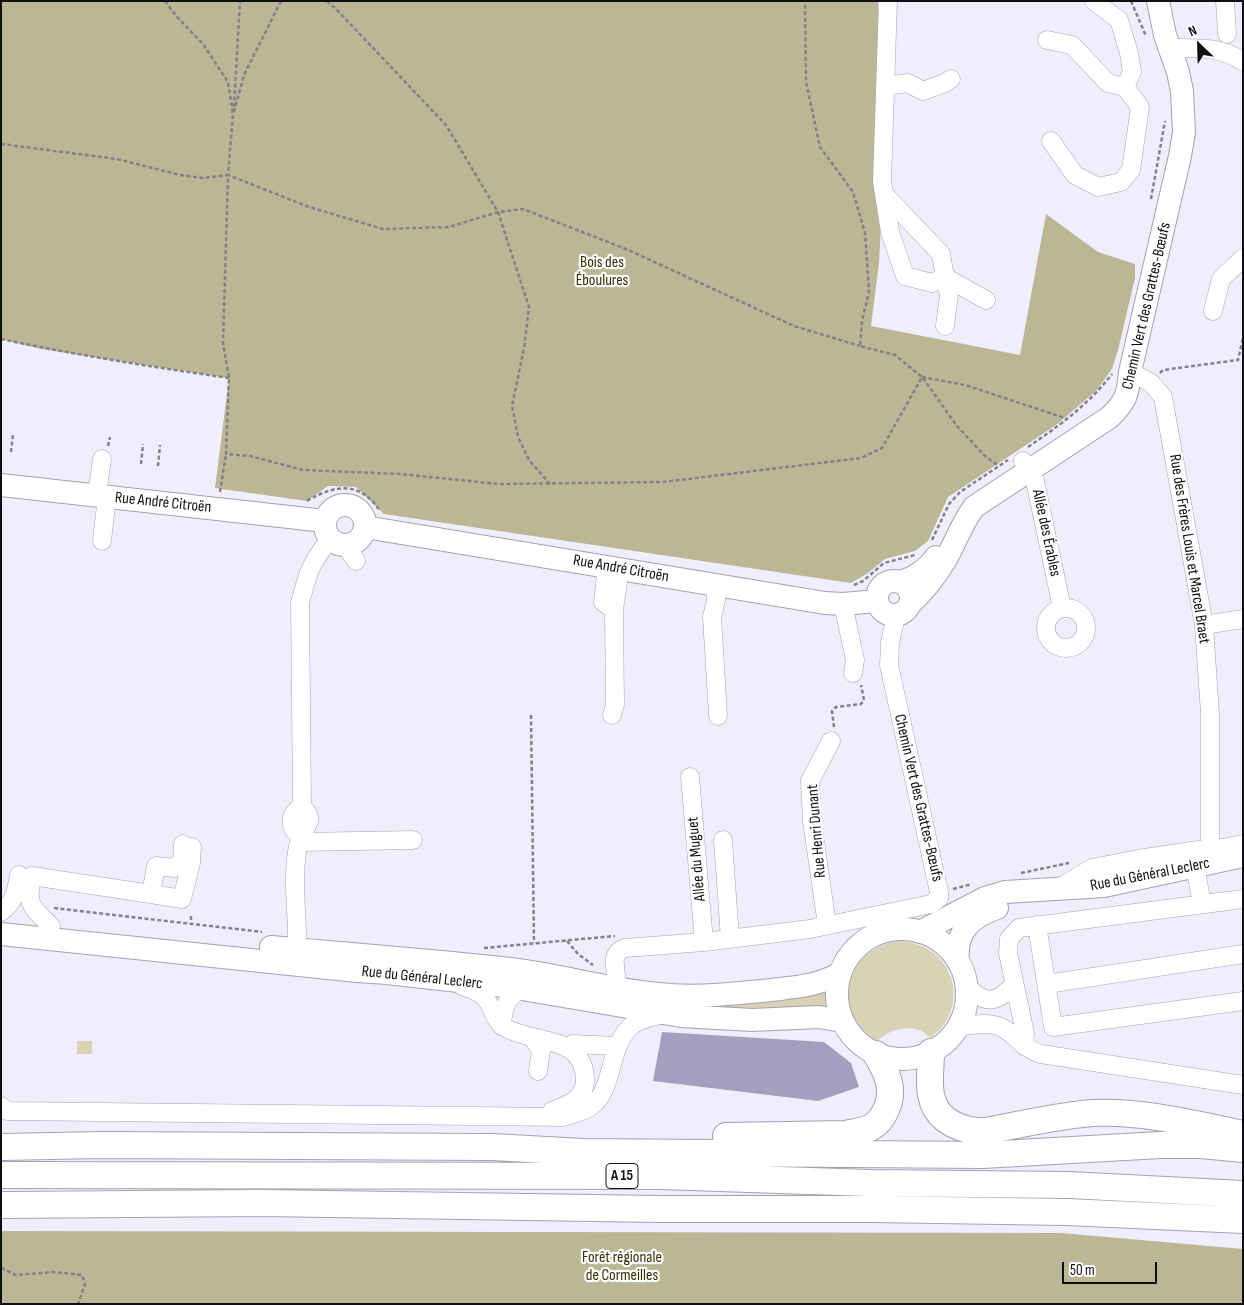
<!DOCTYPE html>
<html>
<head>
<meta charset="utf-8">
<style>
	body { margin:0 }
	#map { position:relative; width:1244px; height:1305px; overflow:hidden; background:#f0eefd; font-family:"Sofia Sans Condensed",sans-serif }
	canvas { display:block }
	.frame { position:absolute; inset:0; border:2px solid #0f0e13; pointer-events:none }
	.north { position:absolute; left:1174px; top:20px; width:50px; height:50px; -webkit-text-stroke:4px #fff; paint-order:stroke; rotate:336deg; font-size:14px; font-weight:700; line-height:20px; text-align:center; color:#0f0e13 }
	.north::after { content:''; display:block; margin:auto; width:18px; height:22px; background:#0f0e13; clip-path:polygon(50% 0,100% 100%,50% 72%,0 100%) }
	.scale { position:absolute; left:1062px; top:1262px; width:95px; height:22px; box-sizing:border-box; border:2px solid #0f0e13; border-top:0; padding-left:6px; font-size:15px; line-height:18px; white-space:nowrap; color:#0f0e13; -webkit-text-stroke:4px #fff; paint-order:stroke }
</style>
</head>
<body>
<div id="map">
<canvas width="1244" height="1305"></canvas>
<div class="frame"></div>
<div class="north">N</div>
<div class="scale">50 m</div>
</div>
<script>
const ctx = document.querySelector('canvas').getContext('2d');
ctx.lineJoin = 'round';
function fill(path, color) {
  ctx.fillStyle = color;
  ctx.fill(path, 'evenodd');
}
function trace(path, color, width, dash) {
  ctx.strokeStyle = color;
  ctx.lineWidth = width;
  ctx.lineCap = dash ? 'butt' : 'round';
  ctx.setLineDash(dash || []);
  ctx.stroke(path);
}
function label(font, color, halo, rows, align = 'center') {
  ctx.font = font + ' "Sofia Sans Condensed",sans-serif';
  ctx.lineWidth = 4.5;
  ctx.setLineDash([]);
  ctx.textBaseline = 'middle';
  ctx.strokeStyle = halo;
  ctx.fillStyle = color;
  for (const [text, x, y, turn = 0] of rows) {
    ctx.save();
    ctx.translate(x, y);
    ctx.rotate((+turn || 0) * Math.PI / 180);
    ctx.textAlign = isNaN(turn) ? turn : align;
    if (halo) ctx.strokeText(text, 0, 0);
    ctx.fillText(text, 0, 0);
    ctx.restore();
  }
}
fill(new Path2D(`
	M897,941C952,941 975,1006 930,1038C916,1022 891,1028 877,1041C830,1013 844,950 897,941Z
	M827,987L829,1011L679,1007Z
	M77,1041H92V1054H77Z`), '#d7d3b4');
fill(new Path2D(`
	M1,1H878L882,205L879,263L871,326L1020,355L1046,214L1098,252L1135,264V278L1118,350L1112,369L1096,391L1056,425L948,497L928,541L915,551L885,559L868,573L851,583L384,514L356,487L328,486L307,501L215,488L229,378L41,349L1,339Z
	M1,1231L1061,1233L1243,1249V1304H1Z`), '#bbb694');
fill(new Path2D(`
	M662,1032L824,1042L851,1063L859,1087L818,1101L653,1081Z`), '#a59fbf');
const minor = new Path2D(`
	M1094,1L1119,20L1129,53L1132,72L1125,87
	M1225,1L1227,34
	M1047,40L1072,45L1108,83L1125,87L1140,107L1131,170L1121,182L1098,187L1075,175L1051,141
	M1170,48C1195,48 1222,46 1243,62
	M885,86L908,83L923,91L945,83L951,79
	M884,194L941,254L945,277L932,283L905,276L890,232L882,181L888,1
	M945,277L949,295L945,326
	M945,277L986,300
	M1213,311L1221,279L1243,258
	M1130,372L1150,382L1163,397L1204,625L1210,714V837L1213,863
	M1023,461L1035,481L1062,608
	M97,495L102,459
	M102,541L107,496
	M346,546L356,561
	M607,566L603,602L614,610
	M715,586L716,600L712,617L718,716
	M843,604L855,660L853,673
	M1046 628a20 20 0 1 1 40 0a20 20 0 1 1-40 0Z
	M1204,625L1243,619
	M612,715L615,705L614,610L620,568
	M690,777L704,942
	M301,836C288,828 288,815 302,806
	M723,840L730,939
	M299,842L413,840
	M1195,866L1202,904
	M1059,888L1092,868L1138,859L1199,850L1222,848L1243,844
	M151,894L182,899L191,863L192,847
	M1,912C15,902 16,891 19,875
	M827,925L812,821L810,781L831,741
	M1037,925L1053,1027L1243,1001
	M51,926C31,906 26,906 32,876L151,894L156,866L174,868L182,861L183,844
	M297,949C298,917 292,884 297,852C298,847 299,841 301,836C308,822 315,821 302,806L300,603C308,572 310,564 330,539
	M616,976C615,963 611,953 625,948L704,942L810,929L931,904L939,898V892L889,665L890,643L896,616
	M966,984C982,1004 996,1005 1013,985
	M1047,984L1243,954
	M462,986C469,989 478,991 483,996C493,1004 492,1019 504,1027C531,1044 584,1034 585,1079C586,1098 568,1105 552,1111
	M502,1026C503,1005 508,994 528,986
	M958,1027C970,1025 986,1022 998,1026C1014,1031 1020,1048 1041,1054L1243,1085
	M533,1038L541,1051L538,1071
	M1024,1046L1025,1033L1008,953L1009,939L1019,928L1243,899
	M567,1047L573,1044L616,1046
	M1,1106L7,1111L564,1117C573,1114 582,1112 590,1107C614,1092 608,1047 631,1026C639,1019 652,1017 663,1014`);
const major = new Path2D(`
	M1,485L325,521
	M325 525a20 20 0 1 1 40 0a20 20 0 1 1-40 0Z
	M365,527L825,603L843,604L877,601
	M877 598a17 17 0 1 1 34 0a17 17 0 1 1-34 0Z
	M901,582C916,577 927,570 936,557
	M911,603C925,590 936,576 946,559C956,541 962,523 974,507L1110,417C1126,401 1128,395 1130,372L1180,156L1184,132L1182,91L1178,72L1165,35L1158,1
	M837 994a65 65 0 1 1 130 0a65 65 0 1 1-130 0Z
	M920,932L985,898L1005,892L1104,886L1243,856
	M1,934L357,971L387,973L504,986L681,1016L752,1020L819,1017L842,1021
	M271,947C348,954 424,960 501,968C554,973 605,989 658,994C695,998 733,994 771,990C794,987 819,986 840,973
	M958,961C955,931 971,917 997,908`);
const highway = new Path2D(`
	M931,1052C931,1075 924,1102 945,1119C954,1126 966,1130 977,1131C988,1132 1000,1128 1011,1126C1038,1121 1065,1115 1093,1113C1144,1111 1194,1124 1243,1134
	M726,1136L846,1134C854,1132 862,1131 870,1128C885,1120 893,1099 889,1083C887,1072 881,1063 876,1054
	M1,1147L102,1145L492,1147L583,1152L983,1155L1160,1145H1201L1243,1149
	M1,1175L659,1176L870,1183L1069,1185L1243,1194
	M1,1205L263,1203L660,1209H871L1067,1212L1243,1220`);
trace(minor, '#a4a1b0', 19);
trace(major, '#a4a1b0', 24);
trace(highway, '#a4a1b0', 28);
trace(new Path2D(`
	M165,1L177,17L203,44L228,82L233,114L228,175L309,207L383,229L449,227L498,212L523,209L626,249L794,326L860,346
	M327,1L337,10L446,125L498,212L529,307L524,348L512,406L518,437L529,460L550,484
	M1131,1L1146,36
	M234,107L240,1
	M234,112L244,75L281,1
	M1,144L117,159L180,175L203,178L228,175L223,343L229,378L226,454L250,456L303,470L400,474L499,484L663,482L861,458L882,448L922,377L895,355L860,346L862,321L869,292L865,233L853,192L820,147L806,82L805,1
	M1151,199L1165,121
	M1,339C77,355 152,367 229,378
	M1160,373L1163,370L1238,360L1243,338
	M922,377L965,385L1068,419
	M923,378L956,425L985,456L999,466
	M108,446L110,437
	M1028,447C1059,426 1088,405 1112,374
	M11,452L13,434
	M141,464L143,444
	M158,466L160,445
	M220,492L226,454
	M307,501C336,484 360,481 380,511
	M932,540L949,504L960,492L1008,460
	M854,585L863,581L884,563L915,555
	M531,715L534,943
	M834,727L832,711L836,707L861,704L864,700L861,685
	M1021,873L1069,863
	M953,889L972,884
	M54,908L262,932
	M191,920V916
	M567,941L578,954L593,965
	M484,948L615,936
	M1,1268L16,1275L54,1272L82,1275L85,1284L78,1304`), '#83818b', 2.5, [4, 2.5]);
trace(minor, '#fff', 18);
trace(major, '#fff', 22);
trace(highway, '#fff', 26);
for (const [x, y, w] of [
	[622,1176,32]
]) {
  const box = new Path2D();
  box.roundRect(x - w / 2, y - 12.5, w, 25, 4);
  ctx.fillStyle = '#fff';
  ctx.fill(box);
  trace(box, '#0f0e13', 1);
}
label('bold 15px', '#0f0e13', null, [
	["A 15",622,1176]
]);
label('16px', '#342d00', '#fff', [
	["Bois des",602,263],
	["Éboulures",602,281],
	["Forêt régionale",622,1258],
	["de Cormeilles",622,1276]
]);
label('16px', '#0f0e13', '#fff', [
	["Chemin Vert des Grattes-Bœufs",1147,306,-77],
	["Rue André Citroën",163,503,6],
	["Allée des Érables",1046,533,78],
	["Rue des Frères Louis et Marcel Braet",1189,549,81],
	["Rue André Citroën",621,569,10],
	["Chemin Vert des Grattes-Bœufs",918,798,77],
	["Rue Henri Dunant",817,831,-95],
	["Allée du Muguet",697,859,-95],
	["Rue du Général Leclerc",1150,875,-11],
	["Rue du Général Leclerc",422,978,6]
]);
</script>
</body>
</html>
